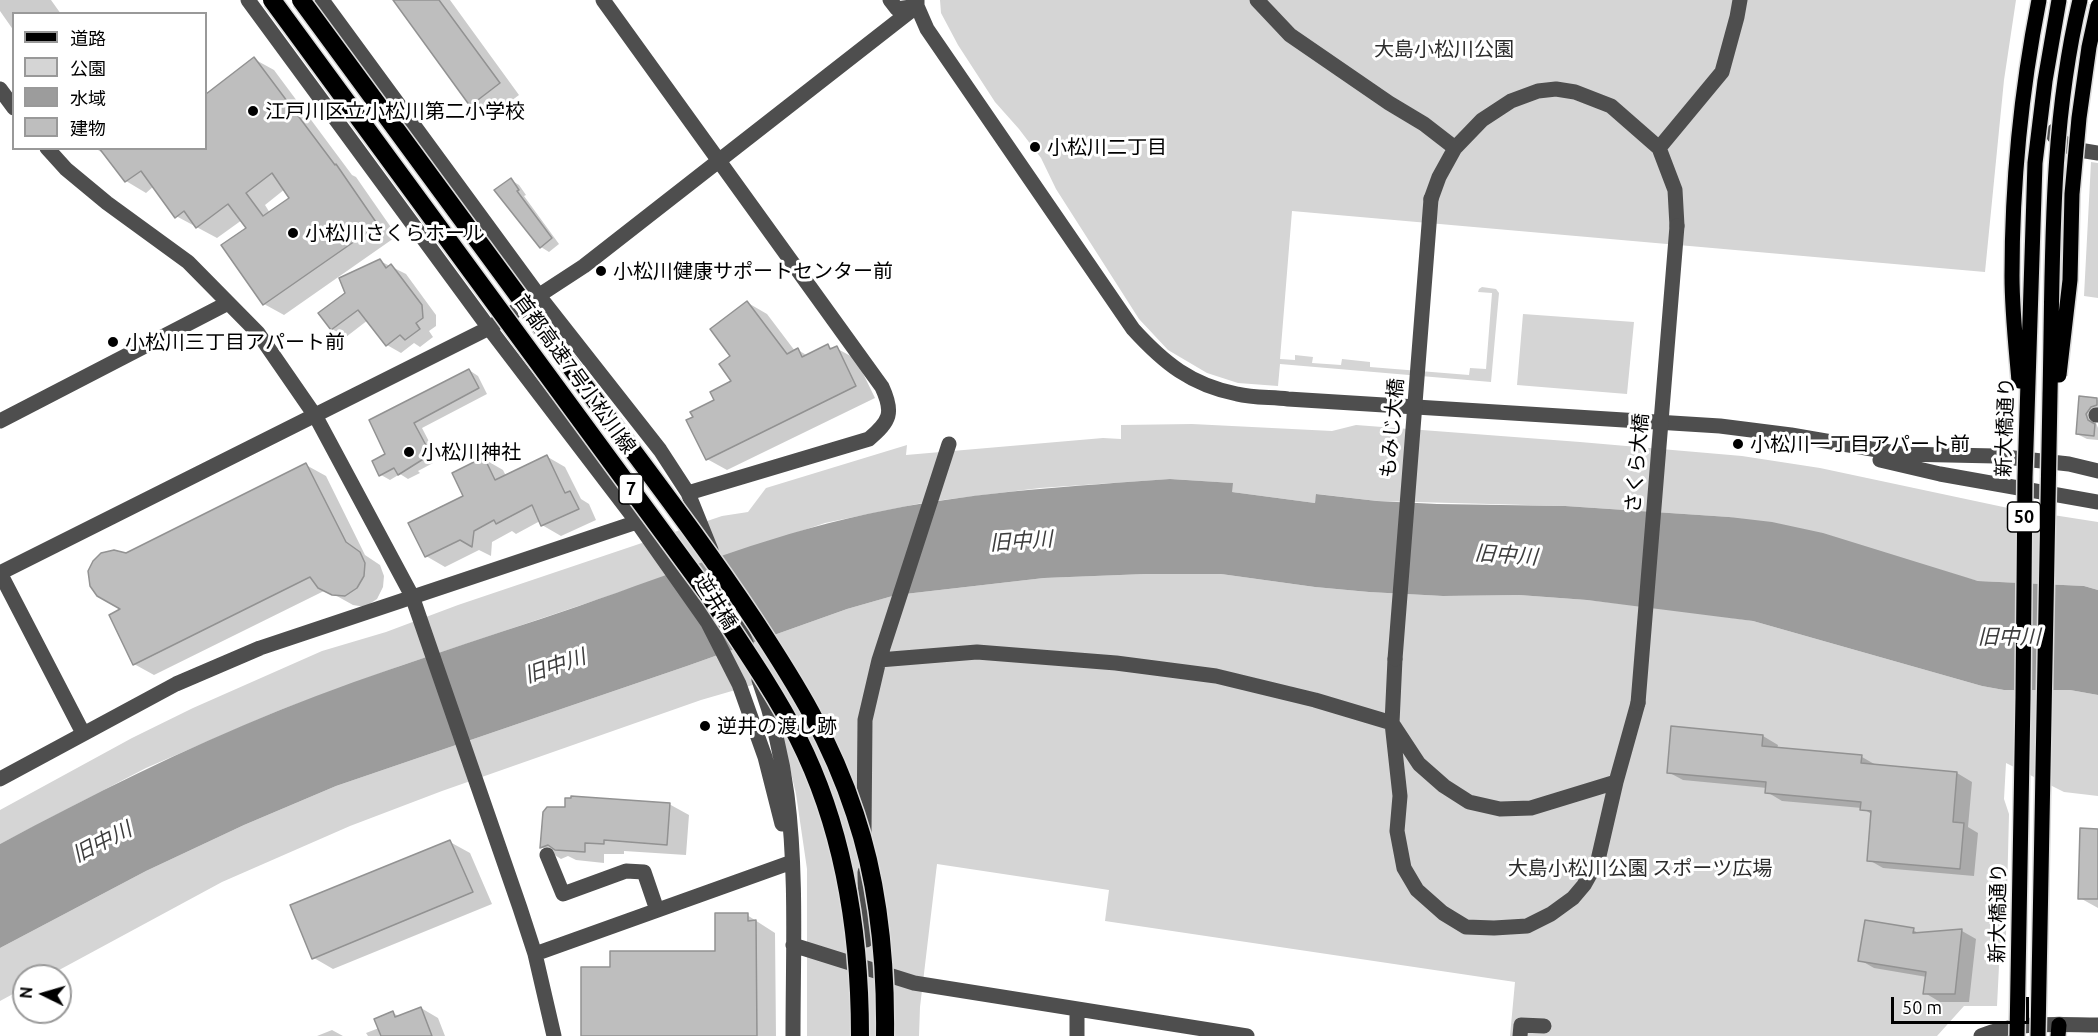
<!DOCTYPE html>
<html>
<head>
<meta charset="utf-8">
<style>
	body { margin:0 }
	#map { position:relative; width:2098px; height:1036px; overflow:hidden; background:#fff; font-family:Ubuntu,"Noto Sans JP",sans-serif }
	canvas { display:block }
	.legend { position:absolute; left:12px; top:12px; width:195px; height:138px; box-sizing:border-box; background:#fff; border:2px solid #999; margin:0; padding:8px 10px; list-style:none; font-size:18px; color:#000 }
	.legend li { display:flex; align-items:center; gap:12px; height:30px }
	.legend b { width:30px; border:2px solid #999 }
	.north { position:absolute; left:12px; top:964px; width:60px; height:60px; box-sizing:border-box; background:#fff; border:2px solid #999; border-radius:50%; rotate:275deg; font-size:16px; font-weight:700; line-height:24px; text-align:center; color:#000 }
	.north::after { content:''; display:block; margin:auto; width:21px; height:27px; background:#000; clip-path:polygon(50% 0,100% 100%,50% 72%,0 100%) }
	.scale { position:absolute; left:1891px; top:997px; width:138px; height:27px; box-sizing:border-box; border:3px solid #000; border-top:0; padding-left:8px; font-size:18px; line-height:21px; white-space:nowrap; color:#000; -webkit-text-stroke:4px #fff; paint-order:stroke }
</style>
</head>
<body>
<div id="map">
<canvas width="2098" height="1036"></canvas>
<ul class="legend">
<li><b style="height:8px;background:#000"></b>道路</li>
<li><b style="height:16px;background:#d5d5d5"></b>公園</li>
<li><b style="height:16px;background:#9c9c9c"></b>水域</li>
<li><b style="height:16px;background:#bebebe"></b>建物</li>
</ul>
<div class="north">N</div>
<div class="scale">50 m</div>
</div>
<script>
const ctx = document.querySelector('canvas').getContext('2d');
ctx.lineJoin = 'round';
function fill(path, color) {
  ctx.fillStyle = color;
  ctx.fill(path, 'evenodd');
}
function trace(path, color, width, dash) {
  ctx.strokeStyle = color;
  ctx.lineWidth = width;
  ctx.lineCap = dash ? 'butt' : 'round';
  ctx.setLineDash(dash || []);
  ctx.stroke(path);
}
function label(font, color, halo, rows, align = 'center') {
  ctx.font = font + ' Ubuntu,"Noto Sans JP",sans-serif';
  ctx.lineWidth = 6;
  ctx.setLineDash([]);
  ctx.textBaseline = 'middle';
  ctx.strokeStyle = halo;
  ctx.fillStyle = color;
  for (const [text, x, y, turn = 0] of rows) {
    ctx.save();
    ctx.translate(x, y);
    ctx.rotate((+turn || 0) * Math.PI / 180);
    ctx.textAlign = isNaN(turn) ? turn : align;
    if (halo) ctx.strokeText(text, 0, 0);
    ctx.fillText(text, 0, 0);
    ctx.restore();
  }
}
fill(new Path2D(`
	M940,0H2016L2004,80L1985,272L1292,211L1280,359L1295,360V355L1313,357L1312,363L1341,365L1342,359L1370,362V367L1469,375L1470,368L1486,369L1492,293L1478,292L1479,289L1482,287L1496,289L1499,293L1491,382L1280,364L1278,386L1238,383L1207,373L1168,350L1139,319L1056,189L1041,158L1019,129L995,102L958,45L941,13Z
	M2091,162L2098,163V298L2084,296Z
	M1523,314L1634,322L1627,394L1517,385Z
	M1192,424L1332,431L1356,425L1580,442L1742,456L1820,468L2008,508L2098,522V590L2084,586L1978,581L1729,517L1565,506L1377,501L1317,494L1315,503L1232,492V483L1171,479L1040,488L927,502L825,523L400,666L280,710L146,768L0,844V810L132,738L193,708L322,651L386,632L458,605L722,516L748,512L766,488L907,445L906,455L1103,438L1121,439V425Z
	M1145,574H1221L1315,587L1369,592L1443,596L1519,595L1587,600L1679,610L1753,621L1982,686L2004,690H2070L2098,695V796L2064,792L2006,763L2004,799L2009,814L2006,935L2000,946L1997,1006H1964L1937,1036H1510L1515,982L1105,921L1109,890L937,864L920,1007L919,1036H807V869L796,794L787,756L763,682L701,700L442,791L350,826L222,882L48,976H24V988L0,1001V948L146,871L244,825L336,786L687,666L847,609L896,595L1044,578Z`), '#d5d5d5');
fill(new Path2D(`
	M1170,479L1233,483L1232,492L1315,503L1316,494L1377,501L1437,504L1565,506L1729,517L1772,522L1823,533L1978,581L2084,586L2098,590V695L2070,690H2004L1982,686L1753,621L1587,600L1519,595L1443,596L1369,592L1315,587L1221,574H1145L1044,578L896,595L847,609L687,666L336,786L244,825L146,871L0,948V844C91,795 184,749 280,710C378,671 479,640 579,606C680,571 782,530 887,510C981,491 1075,486 1170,479Z`), '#9c9c9c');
fill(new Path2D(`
	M0,0H51L61,14H14V31L0,11Z
	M395,0H450L519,95L491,116L471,104Z
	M254,59L274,70L352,175L356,177L397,236L284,315L264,304L248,228L242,220L217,238L176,216L154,186L146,193L126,181L107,156L95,148H206V96ZM285,189L291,198L270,213L265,205Z
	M511,180L519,185L526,195L524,196L559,244L549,252L541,247Z
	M380,261L406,274L436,315V326L429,331L433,337L420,347L414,343L401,353L387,345L368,320L346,337L332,329L347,294Z
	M748,303L767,314L795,351L798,350L808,356L827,346L834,349L836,348L856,359L875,398L727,470L707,459L716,401L734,381L732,356Z
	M469,370L478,376L487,394L422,428L436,455L430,458L433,463L418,471L420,473L408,479L400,474L390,480L381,475L387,454L371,421Z
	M2080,398L2098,400V416L2095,420L2098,428V440L2087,439L2077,434Z
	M546,456L565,467L581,499L589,504L596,520L561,536L542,525L540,521L516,534L512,531L492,542L491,556L479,550L445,567L426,556L465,496L484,459L503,470L506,476Z
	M306,465L326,476L365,555L380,565L384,576L383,587L377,599L365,607L353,605L326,590L154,675L134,664L123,609L126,554Z
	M1672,728L1763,736L1778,745L1777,749L1862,757L1876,765L1957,773L1972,782L1968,827L1978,833L1974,876L1883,868L1869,860L1873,815L1862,808L1782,801L1767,792V788L1683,780L1668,772Z
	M669,804L689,815L686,855L624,851V854H604V863L576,860L568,856L561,859L542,847L544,813Z
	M2098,830V908L2080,898Z
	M450,842L470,853L492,904L333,969L314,958Z
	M747,915L775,933L776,1036H583L612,969L716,952Z
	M1913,930L1920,934L1962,931L1976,939L1969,1002H1940L1925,993L1927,977L1874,968L1860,960Z
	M421,1008L438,1018L445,1036H368L366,1033L379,1028L393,1013L400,1017Z
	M332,1030L343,1036H317Z`), '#0003');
const building = new Path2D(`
	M393,0H439L500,83L470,106Z
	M254,57L335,165L336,164L378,225L263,305L221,245L246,228L228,204L196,228L184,211L175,218L141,171L125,182L99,148H206V94ZM272,173L289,198L263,216L246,193Z
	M511,178L519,190L517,191L552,238L540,248L494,190Z
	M380,259L386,268L391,264L422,305L423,318L416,323L420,329L405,340L400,335L386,346L358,310L331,330L318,313L345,293L339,278Z
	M747,301L787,354L798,348L802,357L828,344L830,349L837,346L856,386L706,460L686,420L693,417L690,412L714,400L710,392L731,381L719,364L730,356L710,329Z
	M469,369L479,388L414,423L428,449L422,452L425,458L398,475L394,468L379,476L372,461L385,454L369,420Z
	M2079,396L2097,398V405L2091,407L2086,414L2088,420L2095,424L2094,436L2076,434Z
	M547,455L565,493L570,491L579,509L541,526L532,505L496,524L494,520L474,531L472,547L460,540L425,557L408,523L463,496L452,473L484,457L495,480Z
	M306,463L346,542L360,552L365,563L364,576L357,588L345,596L332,595L318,588L310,577L133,665L109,615L120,609L97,596L90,586L88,571L93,561L101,553L114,550L126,553Z
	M1671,726L1763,735L1762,746L1862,755L1861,763L1957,772L1953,822L1964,823L1960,869L1867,861L1871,811L1860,810L1861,802L1765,793L1766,782L1667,773Z
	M571,796L670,803L667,845L604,840V844L585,843V852L555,850L548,845L540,848L543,812L547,807H565V798H571Z
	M2080,828L2098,829V899H2078Z
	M450,840L473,892L312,959L290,905Z
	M715,913H748V921L756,920L757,1036H581V967H610V951H715Z
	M1865,920L1914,928L1913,933L1962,929L1955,994H1923L1926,972L1858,961Z
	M421,1007L432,1036H381L374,1019L393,1011L395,1017Z`);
fill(building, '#bebebe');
trace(building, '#929292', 1.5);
const major = new Path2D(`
	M2058,1036L2059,1025`);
trace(major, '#dbdbdb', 18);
trace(new Path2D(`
	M248,0L489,328L637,522L708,623L739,684L765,757L782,824
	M322,0L539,296L660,450L688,493L711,550
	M603,0L882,387C894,413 890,421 869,439L688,493
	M890,0L897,9L917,6
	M917,0V6L927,29L1133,329C1164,363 1191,385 1237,394C1253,398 1271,397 1288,399L1720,426L1791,435L1901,454L1996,456L2069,464L2098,471
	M1257,0L1290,35L1389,103L1424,124L1455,148
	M0,89L14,108
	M2054,131V136L2073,149L2098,153
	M47,148L66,169L107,203L188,262L258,333L316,417L412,596L520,908L535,954L554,1036
	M1659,148L1722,72L1737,17L1740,0
	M1431,199L1439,177L1455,148L1482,120L1511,101L1538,91L1556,89L1575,92L1611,106L1659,148L1675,190L1677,226
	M2096,415H2098
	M0,421L228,303
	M1880,460L1940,474L2098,502
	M0,573L489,328L584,266L917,6
	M0,573L83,733
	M725,587L746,643
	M1395,659L1392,723L1419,764L1444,786L1469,802L1500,809L1531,808L1616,782
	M879,660L977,652L1116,663L1216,676L1315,700L1392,723L1400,796L1397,831L1404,868L1417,890L1443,913L1466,927L1494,928L1527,926L1551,914L1573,898L1584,885L1598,860L1616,782L1638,703
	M759,680C772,716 782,756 787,795C797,872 793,957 793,1036
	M0,779L176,684L260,648L637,522
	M864,833L865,720L879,660L949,444
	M547,855L563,894L626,871L644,872L657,910
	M865,872L866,940
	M793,945L914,983L1247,1036
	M535,954L792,862
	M1077,1036V1010
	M1520,1036L1521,1025L1544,1026
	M1981,1036C2016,1021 2060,1025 2098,1025`), '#4e4e4e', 15);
trace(major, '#000', 15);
const majorBridge = new Path2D(`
	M2059,375L2070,280L2072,194L2079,118L2089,47L2098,6
	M2019,381C2016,346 2012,311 2012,276C2012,183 2021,91 2039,0
	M2017,1036L2023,698L2025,477L2035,163L2045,81L2059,0
	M2038,1036C2042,822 2044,608 2050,395C2053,263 2049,129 2080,0`);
const highwayBridge = new Path2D(`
	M272,0L711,598C741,644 773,689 798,738C844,829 860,935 860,1036
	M301,0C396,129 491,259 586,388C643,465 701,540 754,620C796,684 831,740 855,814C879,885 886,961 885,1036`);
trace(majorBridge, '#dbdbdb', 18, []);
trace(highwayBridge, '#dbdbdb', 21, []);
trace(new Path2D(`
	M1395,659L1431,199
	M1638,703L1677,226`), '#4e4e4e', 15);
trace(majorBridge, '#000', 15);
trace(highwayBridge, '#000', 18);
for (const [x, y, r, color] of [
	[253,111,6,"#000"],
	[1035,147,6,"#000"],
	[293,233,6,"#000"],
	[601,271,6,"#000"],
	[113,342,6,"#000"],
	[1738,444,6,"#000"],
	[409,452,6,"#000"],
	[705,726,6,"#000"]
]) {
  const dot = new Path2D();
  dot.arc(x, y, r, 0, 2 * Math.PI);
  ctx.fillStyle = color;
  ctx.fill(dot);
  trace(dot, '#fff', 2);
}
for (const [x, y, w] of [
	[631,489,24],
	[2024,517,33]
]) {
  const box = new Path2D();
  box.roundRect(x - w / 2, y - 15, w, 30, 4.5);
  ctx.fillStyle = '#fff';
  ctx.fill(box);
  trace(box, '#000', 1.5);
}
label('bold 18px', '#000', null, [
	["7",631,489],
	["50",2024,517]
]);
label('20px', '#2c2c2c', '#fff', [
	["大島小松川公園",1444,49],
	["大島小松川公園 スポーツ広場",1640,868]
]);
label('20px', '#000', '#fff', [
	["江戸川区立小松川第二小学校",265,111],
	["小松川二丁目",1047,147],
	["小松川さくらホール",305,233],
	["小松川健康サポートセンター前",613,271],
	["小松川三丁目アパート前",125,342],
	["小松川一丁目アパート前",1750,444],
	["小松川神社",421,452],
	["逆井の渡し跡",717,726]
], 'left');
label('20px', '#000', '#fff', [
	["首都高速7号小松川線",575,374,54],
	["新大橋通り",2005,427,-88],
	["もみじ大橋",1392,428,-85],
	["さくら大橋",1637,463,-85],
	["逆井橋",716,602,58],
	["新大橋通り",1998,913,-89]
]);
label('italic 21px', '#3d3d3d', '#fff', [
	["旧中川",1021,541,-4],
	["旧中川",1506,555,4],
	["旧中川",2009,637],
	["旧中川",555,666,-19],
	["旧中川",102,842,-27]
]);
</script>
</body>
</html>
